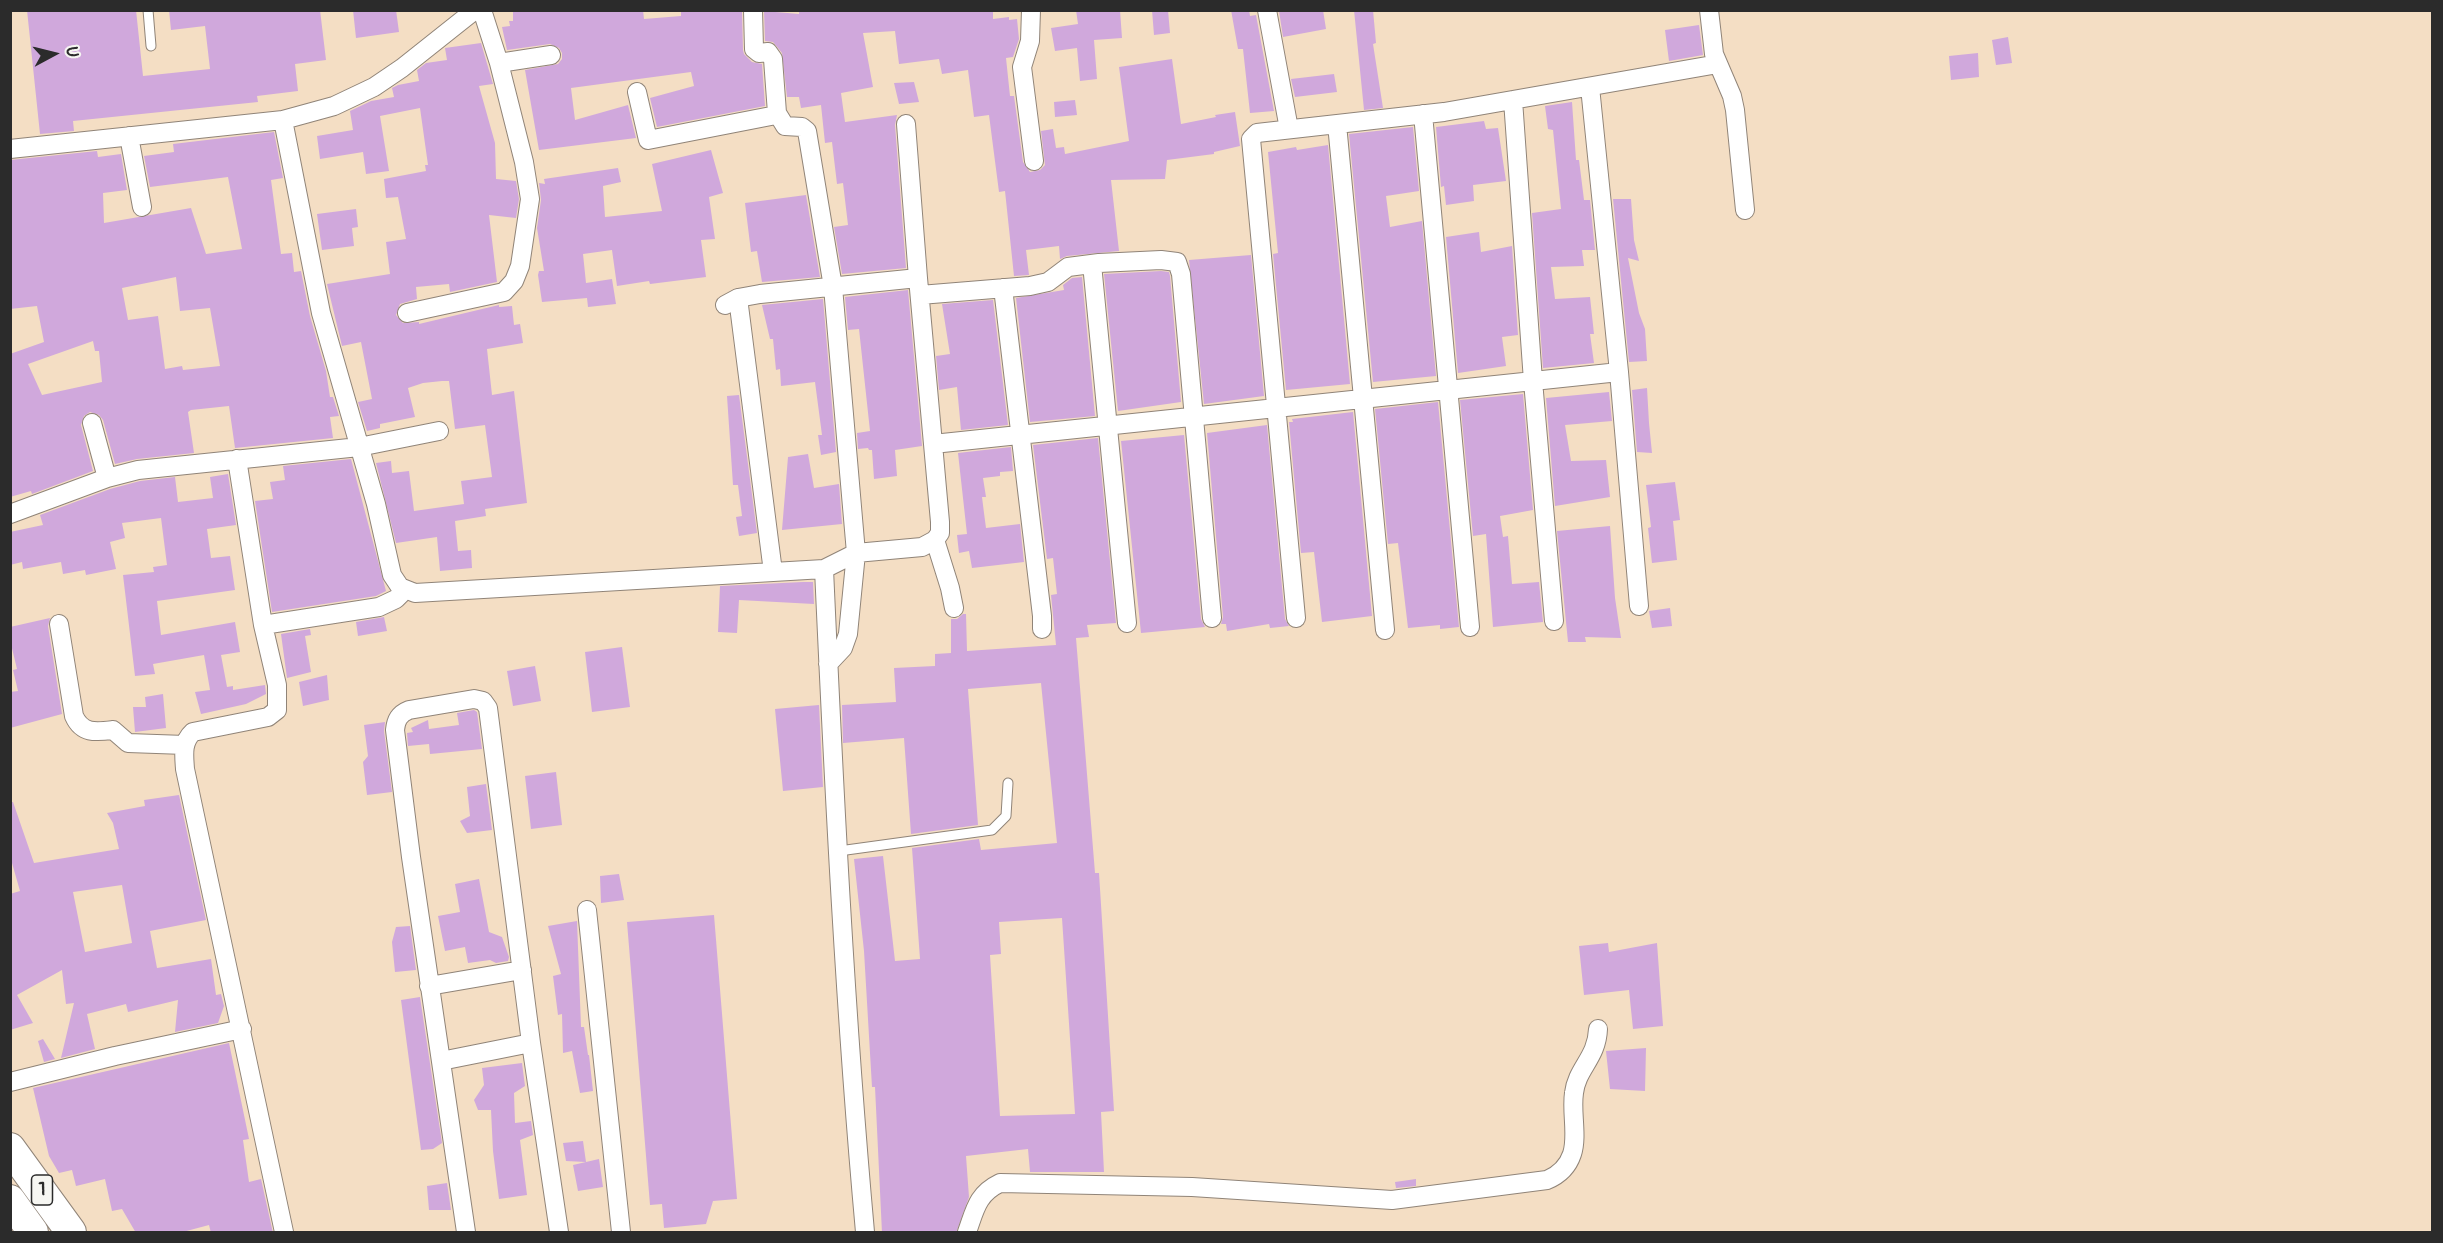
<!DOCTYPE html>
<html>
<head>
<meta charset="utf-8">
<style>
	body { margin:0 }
	#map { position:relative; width:2443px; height:1243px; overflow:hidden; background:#f4dec4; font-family:Pangolin,sans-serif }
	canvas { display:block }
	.frame { position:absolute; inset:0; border:12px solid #2b2b2b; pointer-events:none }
	.north { position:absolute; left:24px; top:24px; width:60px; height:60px; -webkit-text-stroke:4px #f6f6f2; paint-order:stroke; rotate:83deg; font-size:16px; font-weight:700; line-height:24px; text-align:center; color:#2b2b2b }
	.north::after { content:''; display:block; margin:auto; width:21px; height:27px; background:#2b2b2b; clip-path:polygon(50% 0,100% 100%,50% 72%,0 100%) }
</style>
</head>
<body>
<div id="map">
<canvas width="2443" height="1243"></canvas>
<div class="frame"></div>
<div class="north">U</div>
</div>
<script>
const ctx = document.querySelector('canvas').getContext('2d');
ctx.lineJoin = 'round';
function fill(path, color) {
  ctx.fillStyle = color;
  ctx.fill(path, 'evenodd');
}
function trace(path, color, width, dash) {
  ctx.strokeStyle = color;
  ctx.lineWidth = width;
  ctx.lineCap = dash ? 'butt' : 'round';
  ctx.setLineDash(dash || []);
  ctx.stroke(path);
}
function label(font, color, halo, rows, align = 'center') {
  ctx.font = font + ' Pangolin,sans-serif';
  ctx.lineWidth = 6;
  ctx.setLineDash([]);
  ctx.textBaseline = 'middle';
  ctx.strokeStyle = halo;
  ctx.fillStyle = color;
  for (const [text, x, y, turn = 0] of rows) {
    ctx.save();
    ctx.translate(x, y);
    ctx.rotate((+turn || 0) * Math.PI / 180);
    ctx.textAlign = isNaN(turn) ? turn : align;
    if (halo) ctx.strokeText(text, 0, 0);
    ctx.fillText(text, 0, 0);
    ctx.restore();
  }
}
fill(new Path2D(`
	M27,10H136L143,76L210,69L205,26L171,30L169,10H320L326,60L295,64L298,91L257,96L258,102L73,121L74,131L40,134Z
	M353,10H396L399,32L356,38Z
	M513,10H643L644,19L681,16V10H742L743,50L744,54L752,62L762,64L765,106L657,127L650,98L694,86L691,72L571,88L575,120L628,105L636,138L539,150L525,70L558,64L562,59V53L559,48L550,44L507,50L502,27L510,26L509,21H513Z
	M799,10H993V19L1009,17V20L1017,19L1019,39L1013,57L1006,58L1010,96H1014L1023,162L1030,172L1040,170L1045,165L1041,131L1053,129L1056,148L1064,147L1065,154L1129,141L1119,67L1172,59L1181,124L1216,117L1215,115L1235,112L1240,146L1214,152V154L1167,160L1165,179L1111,180L1119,251L1067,256L1060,259L1059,246L1026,250L1029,275L1014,276L1005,191L999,192L989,115L974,117L968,70L942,74L939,59L899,64L895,31L863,33L873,87L841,93L845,122L897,115L895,125L906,268L842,274L834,227L848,225L843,183L837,184L832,142L825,143L821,105L801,108L799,97H787L782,53L773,42L765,41L764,11L799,14Z
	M1076,10H1120L1122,38L1094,40L1097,79L1080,81L1077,48L1055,51L1051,28L1078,24Z
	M1152,10H1168L1170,33L1154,35Z
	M1231,10H1249L1250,16L1256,15L1274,111L1250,113L1243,49H1238Z
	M1323,10L1326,29L1283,37L1279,11Z
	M1354,10H1373L1376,43L1373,44L1383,108L1364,110Z
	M1699,25L1703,55L1669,61L1665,30Z
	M2008,37L2012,63L1996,65L1992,40Z
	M481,43L493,84L479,86L495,143L496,179L516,181L519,199L516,218L489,215L497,282L450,292L449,284L416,287L417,299L400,304L396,315L403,323L419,322V324L499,305V307L512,306L514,325L520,324L523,343L487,349L492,395L514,391L527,503L485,509L486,516L455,521L458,551L471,550L472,568L440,571L437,537L396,543L376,463L391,461L392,473L409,471L414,511L464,504L461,481L492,477L485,425L455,429L449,381H442L423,383L408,388L415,417L380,424V428L367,431L358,402L372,399L361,342L342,346L327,284L390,274L386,242L406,239L398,197L386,198L384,179L426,171L425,165H428L420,108L380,116L389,171L366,174L363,152L320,159L317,136L353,130L350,111L371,101L394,97L392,88L398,85L419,81L417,70L426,63L447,60L445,48Z
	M1978,53L1979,77L1951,80L1949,56Z
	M1334,74L1337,92L1295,97L1291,79Z
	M914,82L919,102L899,104L894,83Z
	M1075,100L1077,115L1055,117L1054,102Z
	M1572,102L1576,160H1579L1584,200H1590L1595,250H1582L1584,266L1551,267L1555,299L1590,297L1594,334H1590L1594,363L1543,368L1532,213L1561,209L1553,130L1548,129L1545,106Z
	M1484,121L1486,129L1498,128L1506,181L1473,185L1474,201L1446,205L1444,186L1441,187L1436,127Z
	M1413,127L1419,191L1386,196L1390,227L1422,221L1436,376L1373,382L1349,134Z
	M274,132L283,178L271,180L281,254L292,253L294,272L301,271L310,316L326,371L330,397H333L339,416L330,417L333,438L235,448L229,406L191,410L188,412L194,453L137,459L115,464L103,420L99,415L90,412L84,416L81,425L93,471L32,494L31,491L10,497V354L44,342L37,306L10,309V160L97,151L98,157L121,154L127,190L103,193L104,223L191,208L206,254L242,249L228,177L150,187L144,156L174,152L173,144ZM176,277L180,311L210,308L220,366L183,370L182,366L165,369L158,316L128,320L122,288ZM93,341L95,351H99L102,382L42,395L28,364Z
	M1328,145L1350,384L1286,390L1273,254L1278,253L1268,152L1296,147L1297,150Z
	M711,150L723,193L709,197L715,239L701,240L706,277L650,284L649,281L617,286L612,250L583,254L586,283L612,279L616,304L588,307L587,298L542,302L538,275L539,271H544L537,228L541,200L539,183L545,184L544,179L618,168L621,182L603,186L605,217L662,211L652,164Z
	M806,195L820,277L762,282L757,251L751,252L745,203Z
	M1613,199H1631L1634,240L1639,261L1628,258L1639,313L1645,329L1647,361L1629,362Z
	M356,209L358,227L352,228L354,246L322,250L317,214Z
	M1479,232L1481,252L1512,246L1518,335L1502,337L1506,366L1458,373L1446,237Z
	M1251,255L1264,396L1204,404L1189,260Z
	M1161,271L1169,272L1170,276L1181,402L1118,411L1104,274Z
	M1082,277L1095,416L1030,422L1016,298L1064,290L1063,285L1072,278Z
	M908,290L922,446L895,450L897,476L874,479L872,450H869L868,448L858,449L857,433L870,431L859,329L848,330L845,297Z
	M823,299L836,452L821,455L818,435H822L815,382L781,386L780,369L776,370L773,339H770L762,305Z
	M993,300L1008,425L961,430L957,387L939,390L936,356L950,354L942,304Z
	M1647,388L1649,423L1652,453L1637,452L1632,390Z
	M1609,392L1612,421L1565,425L1571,461L1606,460L1610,497L1555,506L1546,398Z
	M1523,394L1533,510L1500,516L1503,537L1508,536L1512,584L1539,582L1543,622L1493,627L1486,534L1473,536L1460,400Z
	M739,395L757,533L739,536L736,517L742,516L738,485H733L727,396Z
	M1438,402L1459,627L1440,629V625L1408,628L1398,543L1388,544L1375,409Z
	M1353,412L1372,616L1322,622L1314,552L1301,553L1289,422H1293L1292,419Z
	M1267,425L1285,619L1289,626L1270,628L1269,624L1227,631L1226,624H1221L1223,617L1207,433Z
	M1184,435L1201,619L1205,627L1141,633L1121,441Z
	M1098,438L1116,623L1087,625L1089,637L1076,638L1095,873H1099L1114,1111L1101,1112L1104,1172H1030L1028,1149L966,1156L969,1197L956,1233H882L875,1087H872L864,951L854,859L883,856L895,961L920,959L912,848L979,839L981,850L1057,843L1041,683L968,689L978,825L911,834L904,738L843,743L842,705L896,702L894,668L935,666V654L951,653V619H957L963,614H966L967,651L1056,645L1051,595L1057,594L1053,558L1047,559L1033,445ZM1062,918L1075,1114L1000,1116L990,955L1001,954L999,922Z
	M1011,447L1013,471L1000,472V476L983,478L986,497H982L984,513L986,528L1020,524L1024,562L972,568L969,551L959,553L957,535L967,534L958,453Z
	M808,454L814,488L839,484L842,524L782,530L788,457Z
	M351,459L386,591L376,596L272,612L255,501L273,499L270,482L285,480L283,466Z
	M228,474L236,525L207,529L211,558L230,556L235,590L157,601L161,635L235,622L240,652L221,655L227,687L233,686V690L265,685L266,694L246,704L201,714L195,692L210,690L204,655L153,664L155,674L135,676L123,575L154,572L153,567L167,565L161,518L122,523L125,538L110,542L116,569L86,575L85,570L63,574L61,562L23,569L22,562L10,565V532L43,525L40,515L110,489L140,481L175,477L178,502L213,498L210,477Z
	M1675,482L1680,520L1673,521L1677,560L1652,563L1648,528L1651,527L1646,485Z
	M1610,526L1615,598L1621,638L1585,637L1586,642H1568L1557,531Z
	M803,582H813L814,604L739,600L737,633L718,632L720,586Z
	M1670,608L1672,626L1652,628L1649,611Z
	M384,617L387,631L358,636L356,622Z
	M50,618L48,626L62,714L10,728V692L18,691L13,670L17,669L10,640V627Z
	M310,629L311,635L305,636L311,672L287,678L281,634Z
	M622,647L630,707L592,712L585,652Z
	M535,666L541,701L513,706L507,671Z
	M327,675L329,700L303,706L299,682Z
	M163,694L166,728L135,732L133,707H146L145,697Z
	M819,705L823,787L783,791L775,709Z
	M474,710L477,712L482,749L430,754L429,744L408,746L407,733L413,732L411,728L428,720L429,729L459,725L457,713Z
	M385,722L384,731L392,792L367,795L363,762L368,756L364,725Z
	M556,772L562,825L531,829L525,776Z
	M486,784L492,830L467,833L460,821L470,816L467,787Z
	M179,795L206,920L150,931L157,968L211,959L216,995L221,994L224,1006L218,1023L175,1032L178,1000L128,1012L126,1004L87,1014L95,1049L61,1058L74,1003L66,1004L62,970L17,995L33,1023L10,1030V894L20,891L10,856V802H13L34,863L119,849L113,823L107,813L145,806L144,800ZM122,885L132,943L85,952L73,892Z
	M619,874L624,900L601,903L600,876Z
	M479,879L489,932L502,937L509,957L508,961L496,963L490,960L468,963L465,947L445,951L438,916L460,912L455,884Z
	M714,915L737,1199L713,1201L706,1224L664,1228L662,1204L650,1205L627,922Z
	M577,921L581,1027H584L588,1055H589L593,1091L580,1093L572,1051L563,1053L562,1014L558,1015L553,976L561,974L548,926Z
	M410,926L416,970L395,972L392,942L396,927Z
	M1608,943L1609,952L1657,943L1663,1026L1633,1029L1629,990L1584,995L1579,946Z
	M420,997L442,1143L433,1149L421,1150L401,1000Z
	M43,1039L55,1059L44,1062L38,1041Z
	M229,1043L249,1139L243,1140L249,1182L261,1179L273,1233H211L209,1225L179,1233H136L122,1209L112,1211L105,1179L76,1186L72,1170L59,1173L49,1156L33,1088Z
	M1646,1048L1645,1091L1610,1089L1606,1051Z
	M522,1063L525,1086L514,1093L515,1123L531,1121L533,1135L520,1140L527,1195L499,1199L493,1151L491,1110H478L474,1100L484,1085L482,1068Z
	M583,1141L586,1162L566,1161L563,1143Z
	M599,1159L603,1187L578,1191L573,1165Z
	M1416,1179V1186L1396,1188L1395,1182Z
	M447,1183L451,1210H429L427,1186Z`), '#d0a8dc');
const service = new Path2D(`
	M148,10L151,46
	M839,851L992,830L1006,816L1008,783`);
const minor = new Path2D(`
	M1031,10L1030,41L1022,67L1034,161
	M1267,10L1289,129
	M1709,10L1714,54L1732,96L1735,110L1745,210
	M499,63L551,55
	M637,92L648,140L771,116L777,113L773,59L768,52L759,53L754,49L753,10
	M1513,100L1533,381L1554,621
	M777,113L785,126L802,127L807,131L833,287L856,553L848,634L843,648L828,664
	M1423,114L1470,627
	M283,120L321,313L376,504L392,575L400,587L415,593L824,569
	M906,124L918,278
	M1337,124L1385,630
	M129,136L142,207
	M10,149L283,120L334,106L374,87L402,68L475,10
	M1092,264L1127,623
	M1003,288L1042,616V629
	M920,295L1030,286L1048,282L1068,267L1099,263L1161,260L1177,262L1181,274L1212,618
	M738,298L773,572
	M725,305L738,298L760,294L918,278L933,444L1619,372L1590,87
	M407,313L504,292L514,281L520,266L530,199L524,162L499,63L482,10
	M1619,372L1639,606
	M92,423L107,478
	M237,459L263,625
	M10,514L107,478L138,470L359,447L439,431
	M935,540L950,588L954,608
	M1296,618L1251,139L1257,133L1444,112L1718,64
	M59,624L74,716C82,734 96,732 113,730L128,743L185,745
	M587,910L621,1232
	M429,986L522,970
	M441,1061L531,1043
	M10,1082L115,1056L242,1029
	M284,1232L185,769C184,755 182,742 193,732L268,717L277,710V685L263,625L379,607L396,599L405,590
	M466,1232L411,857L395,730C396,720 399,714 409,710L474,699L483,701L488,708L531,1043L559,1232
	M865,1232C845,1012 834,790 824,569L856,553L922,547L935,540L940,533V522L933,444
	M967,1232C975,1210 977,1194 1000,1183L1192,1187L1392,1200L1547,1180C1559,1175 1568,1166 1572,1154C1578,1136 1571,1112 1574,1093C1577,1068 1597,1058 1598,1029`);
const trunk = new Path2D(`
	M10,1148L71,1232
	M10,1200L33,1232`);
trace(service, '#908478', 11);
trace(minor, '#908478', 20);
trace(trunk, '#908478', 32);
trace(service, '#fff', 9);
trace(minor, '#fff', 18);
trace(trunk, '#fff', 30);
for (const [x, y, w] of [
	[42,1190,21]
]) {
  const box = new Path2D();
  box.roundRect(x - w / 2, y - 15, w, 30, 4.5);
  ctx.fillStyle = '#f6f6f2';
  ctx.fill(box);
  trace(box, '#2b2b2b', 1.5);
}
label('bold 18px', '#2b2b2b', null, [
	["1",42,1190]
]);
</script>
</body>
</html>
